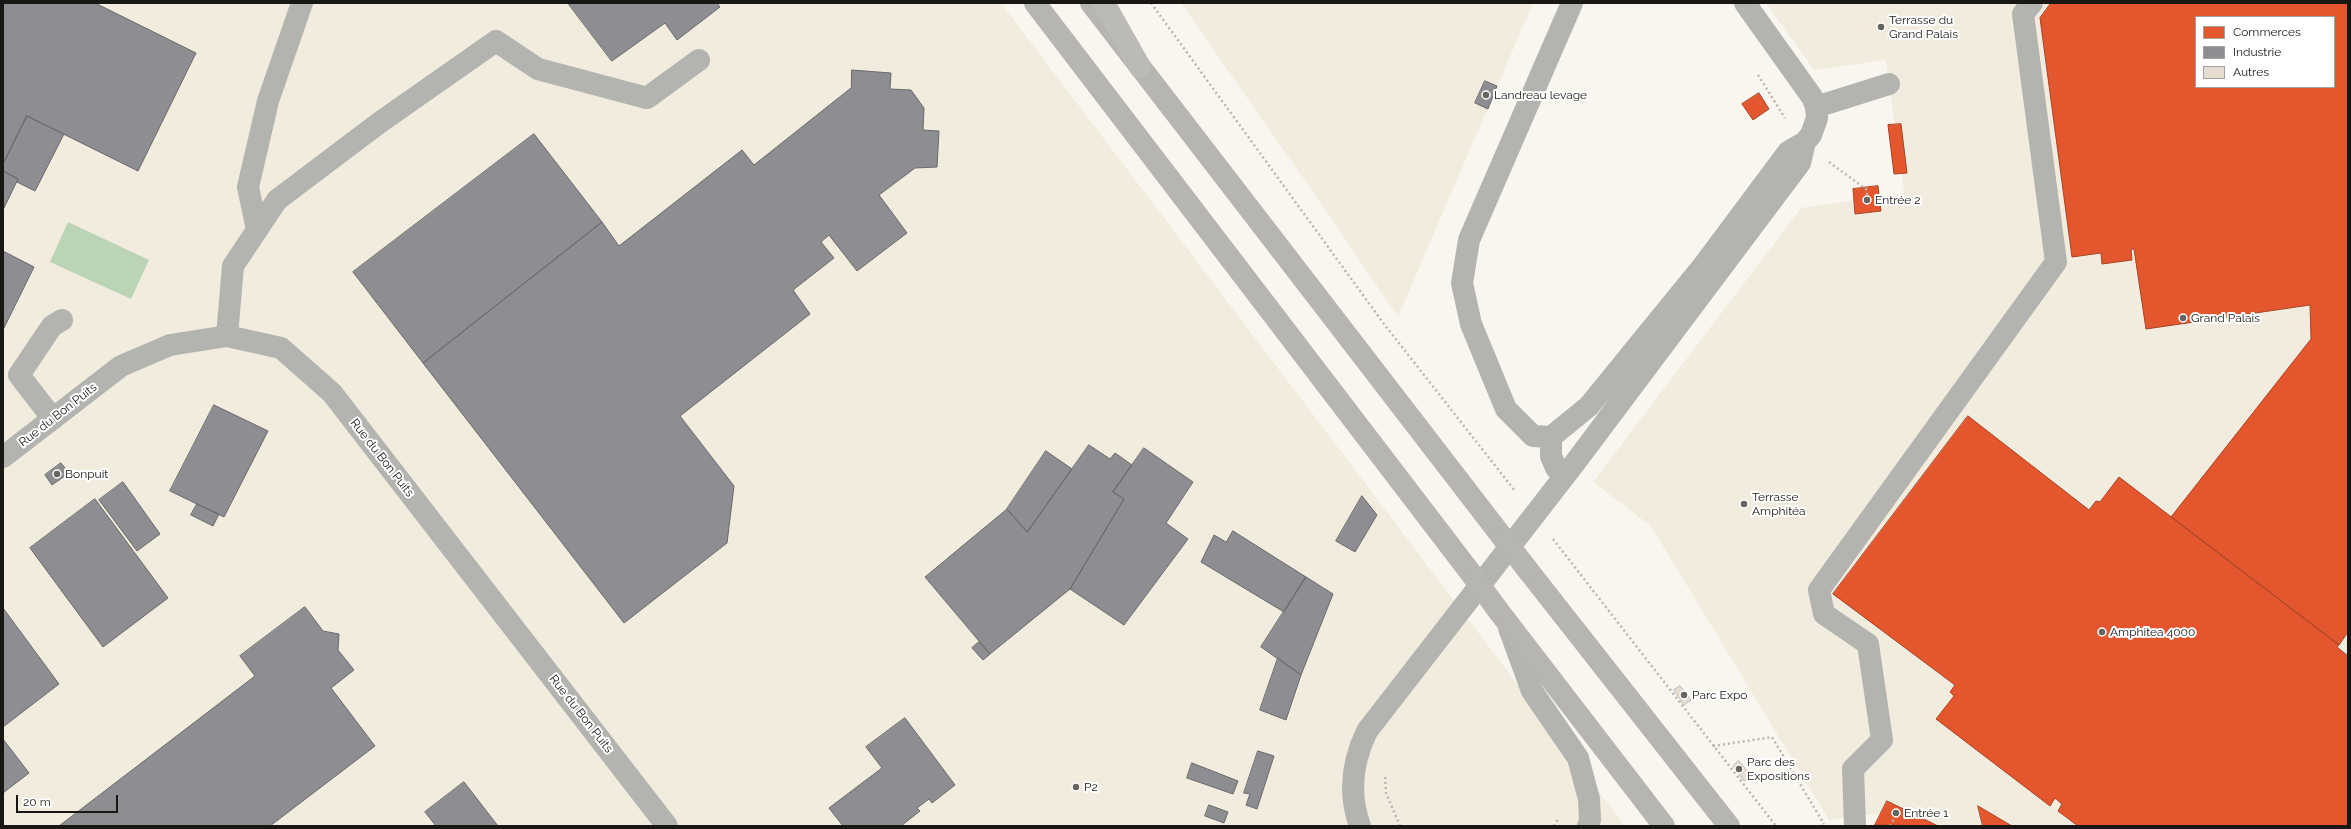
<!DOCTYPE html>
<html>
<head>
<meta charset="utf-8">
<style>
	body { margin:0 }
	#map { position:relative; width:2351px; height:829px; overflow:hidden; background:#f8f6ef; font-family:Raleway,sans-serif }
	canvas { display:block }
	.frame { position:absolute; inset:0; border:4px solid #191713; pointer-events:none }
	.legend { position:absolute; left:2195px; top:16px; width:140px; height:72px; box-sizing:border-box; background:#fff; border:1px solid #a3a2a1; margin:0; padding:5px 7px; list-style:none; font-size:12px; color:#191713 }
	.legend li { display:flex; align-items:center; gap:8px; height:20px }
	.legend b { width:20px; border:1px solid #a3a2a1 }
	.scale { position:absolute; left:16px; top:795px; width:102px; height:18px; box-sizing:border-box; border:2px solid #191713; border-top:0; padding-left:5px; font-size:12px; line-height:14px; white-space:nowrap; color:#191713; -webkit-text-stroke:3px #fff; paint-order:stroke }
</style>
</head>
<body>
<div id="map">
<canvas width="2351" height="829"></canvas>
<div class="frame"></div>
<ul class="legend">
<li><b style="height:11px;background:#e4572e"></b>Commerces</li>
<li><b style="height:11px;background:#8d8d92"></b>Industrie</li>
<li><b style="height:11px;background:#e6ddd2"></b>Autres</li>
</ul>
<div class="scale">20 m</div>
</div>
<script>
const ctx = document.querySelector('canvas').getContext('2d');
ctx.lineJoin = 'round';
function fill(path, color) {
  ctx.fillStyle = color;
  ctx.fill(path, 'evenodd');
}
function trace(path, color, width, dash) {
  ctx.strokeStyle = color;
  ctx.lineWidth = width;
  ctx.lineCap = dash ? 'butt' : 'round';
  ctx.setLineDash(dash || []);
  ctx.stroke(path);
}
function label(font, color, halo, rows, align = 'center') {
  ctx.font = font + ' Raleway,sans-serif';
  ctx.lineWidth = 4;
  ctx.setLineDash([]);
  ctx.textBaseline = 'middle';
  ctx.strokeStyle = halo;
  ctx.fillStyle = color;
  for (const [text, x, y, turn = 0] of rows) {
    ctx.save();
    ctx.translate(x, y);
    ctx.rotate((+turn || 0) * Math.PI / 180);
    ctx.textAlign = isNaN(turn) ? turn : align;
    if (halo) ctx.strokeText(text, 0, 0);
    ctx.fillText(text, 0, 0);
    ctx.restore();
  }
}
fill(new Path2D(`
	M3,3H1001L1625,826H3Z
	M1181,3H1533L1398,317L1315,195Z
	M1766,3H2348V826H1908L1882,813L1829,820L1651,526L1593,482L1801,208L1904,193L1886,60L1814,70ZM2196,17H2334V87H2196Z`), '#f1ecde');
fill(new Path2D(`
	M68,222L149,260L131,299L50,262Z`), '#bcd4b6');
const shops = new Path2D(`
	M2051,3H2348V632L2339,645L2171,517L2311,339L2310,305L2146,329L2134,249H2131L2132,260L2102,264L2101,253L2072,257L2040,18ZM2196,17H2334V87H2196Z
	M1759,93L1769,109L1753,120L1742,104Z
	M1901,124L1907,173L1894,174L1888,125Z
	M1878,186L1881,211L1855,214L1853,189Z
	M1968,416L2089,510L2096,501L2100,502L2119,477L2339,645L2337,647L2348,656V826H2078L2058,811L2062,804L2055,798L2050,806L1936,719L1954,696L1950,692L1955,685L1833,594Z
	M1887,801L1938,826L1875,825Z
	M1978,806L2012,826H1983Z`);
fill(shops, '#e4572e');
trace(shops, '#a74426', 1);
const industry = new Path2D(`
	M3,3H95L196,53L138,171L27,116L3,164Z
	M568,3H717L720,7L677,40L665,23L612,61Z
	M852,70L891,73L890,89L911,90L924,108L923,130L939,131L937,167L915,168L879,195L907,233L857,271L829,235L821,242L834,258L793,290L810,314L680,416L734,486L727,543L624,623L423,363L602,222L619,246L742,150L754,165L851,88Z
	M1485,81L1497,86L1488,109L1475,103Z
	M27,116L64,134L35,191L17,182L18,179L3,171V164Z
	M534,134L602,222L423,363L353,272Z
	M3,171L18,179L3,210Z
	M3,251L34,267L3,330Z
	M214,405L268,431L224,517L170,491Z
	M1089,445L1110,459L1115,453L1132,465L1113,492L1124,499L1070,589L990,654L925,577L1007,509L1027,532Z
	M1144,448L1193,482L1166,523L1188,539L1124,625L1070,589L1124,499L1113,492Z
	M1046,451L1072,469L1027,532L1007,509Z
	M61,463L69,473L52,485L45,475Z
	M123,482L160,534L137,551L99,500Z
	M1362,496L1377,515L1355,552L1336,541Z
	M95,499L168,598L103,647L30,548Z
	M197,504L219,514L213,526L191,515Z
	M1233,531L1306,577L1284,612L1201,562L1214,535L1226,542Z
	M1306,577L1333,594L1301,675L1261,647Z
	M305,607L323,631L339,634L338,650L354,670L331,688L375,746L270,826H59L255,676L240,656Z
	M3,608L59,684L3,727Z
	M979,642L990,654L983,660L972,648Z
	M1278,658L1301,675L1286,720L1260,710Z
	M905,718L955,785L932,803L929,799L917,808L920,811L901,826H843L829,808L882,768L866,747Z
	M3,739L29,773L3,793Z
	M1258,751L1274,756L1257,809L1246,805L1250,794L1244,793Z
	M1192,763L1238,781L1233,794L1187,778Z
	M464,782L498,826H436L425,812Z
	M1209,805L1228,812L1224,823L1205,816Z`);
fill(industry, '#8d8d92');
trace(industry, '#6a6a6c', 1);
const building = new Path2D(`
	M1680,686L1691,700L1684,705L1674,690Z
	M1739,761L1751,776L1744,781L1733,766Z`);
fill(building, '#e6ddd2');
trace(building, '#bcb9b4', 1);
trace(new Path2D(`
	M1151,3L1384,324L1515,491
	M1758,75L1785,118
	M1829,162L1867,190V199
	M1553,539L1776,826
	M1713,746L1772,737L1824,824
	M1385,777L1386,793L1400,826
	M1554,826L1558,819
	M1890,826L1894,819`), '#b7b6b3', 2.5, [2, 3]);
trace(new Path2D(`
	M1816,107L1889,84
	M257,230L248,187L268,101L302,3
	M227,336L233,266L277,200L379,123L496,41L538,69L647,98L699,60
	M53,419L19,375L52,326L62,320
	M1551,437L1533,436L1506,409L1471,324L1462,283L1469,240L1572,3
	M3,457L121,366L170,345L227,336L281,348L332,393L667,826
	M1556,468L1551,456V437L1589,406L1703,266L1788,152L1805,142L1811,135L1817,118L1816,107L1812,97L1745,3
	M1509,628L1532,691L1578,758L1589,799L1590,820L1588,826
	M1360,826C1348,793 1352,762 1367,731L1574,464L1800,163L1805,142
	M1855,826L1853,769L1882,740L1868,644L1824,614L1819,590L2056,262L2023,14L2032,3`), '#b3b3b0', 22);
trace(new Path2D(`
	M1035,3L1473,576
	M1091,3L1503,538
	M1527,569L1729,826
	M1497,609L1664,826`), '#b7b5b1', 22);
trace(new Path2D(`
	M1104,3L1140,67`), '#bcbab6', 22);
trace(new Path2D(`
	M1503,538L1527,569
	M1473,576L1497,609`), '#b7b5b1', 22);
for (const [x, y, r, color] of [
	[1881,27,4,"#676560"],
	[1486,95,4,"#676560"],
	[1867,200,4,"#676560"],
	[2183,318,4,"#676560"],
	[57,474,4,"#676560"],
	[1744,504,4,"#676560"],
	[2102,632,4,"#676560"],
	[1684,695,4,"#676560"],
	[1739,769,4,"#676560"],
	[1076,787,4,"#676560"],
	[1896,813,4,"#676560"]
]) {
  const dot = new Path2D();
  dot.arc(x, y, r, 0, 2 * Math.PI);
  ctx.fillStyle = color;
  ctx.fill(dot);
  trace(dot, '#fff', 1.5);
}
label('12px', '#191713', '#fff', [
	["Terrasse du",1889,20],
	["Grand Palais",1889,34],
	["Landreau levage",1494,95],
	["Entrée 2",1875,200],
	["Grand Palais",2191,318],
	["Bonpuit",65,474],
	["Terrasse",1752,497],
	["Amphitéa",1752,511],
	["Amphitea 4000",2110,632],
	["Parc Expo",1692,695],
	["Parc des",1747,762],
	["Expositions",1747,776],
	["P2",1084,787],
	["Entrée 1",1904,813]
], 'left');
label('12px', '#191713', '#fff', [
	["Rue du Bon Puits",58,415,-38],
	["Rue du Bon Puits",382,458,52],
	["Rue du Bon Puits",581,714,52]
]);
</script>
</body>
</html>
